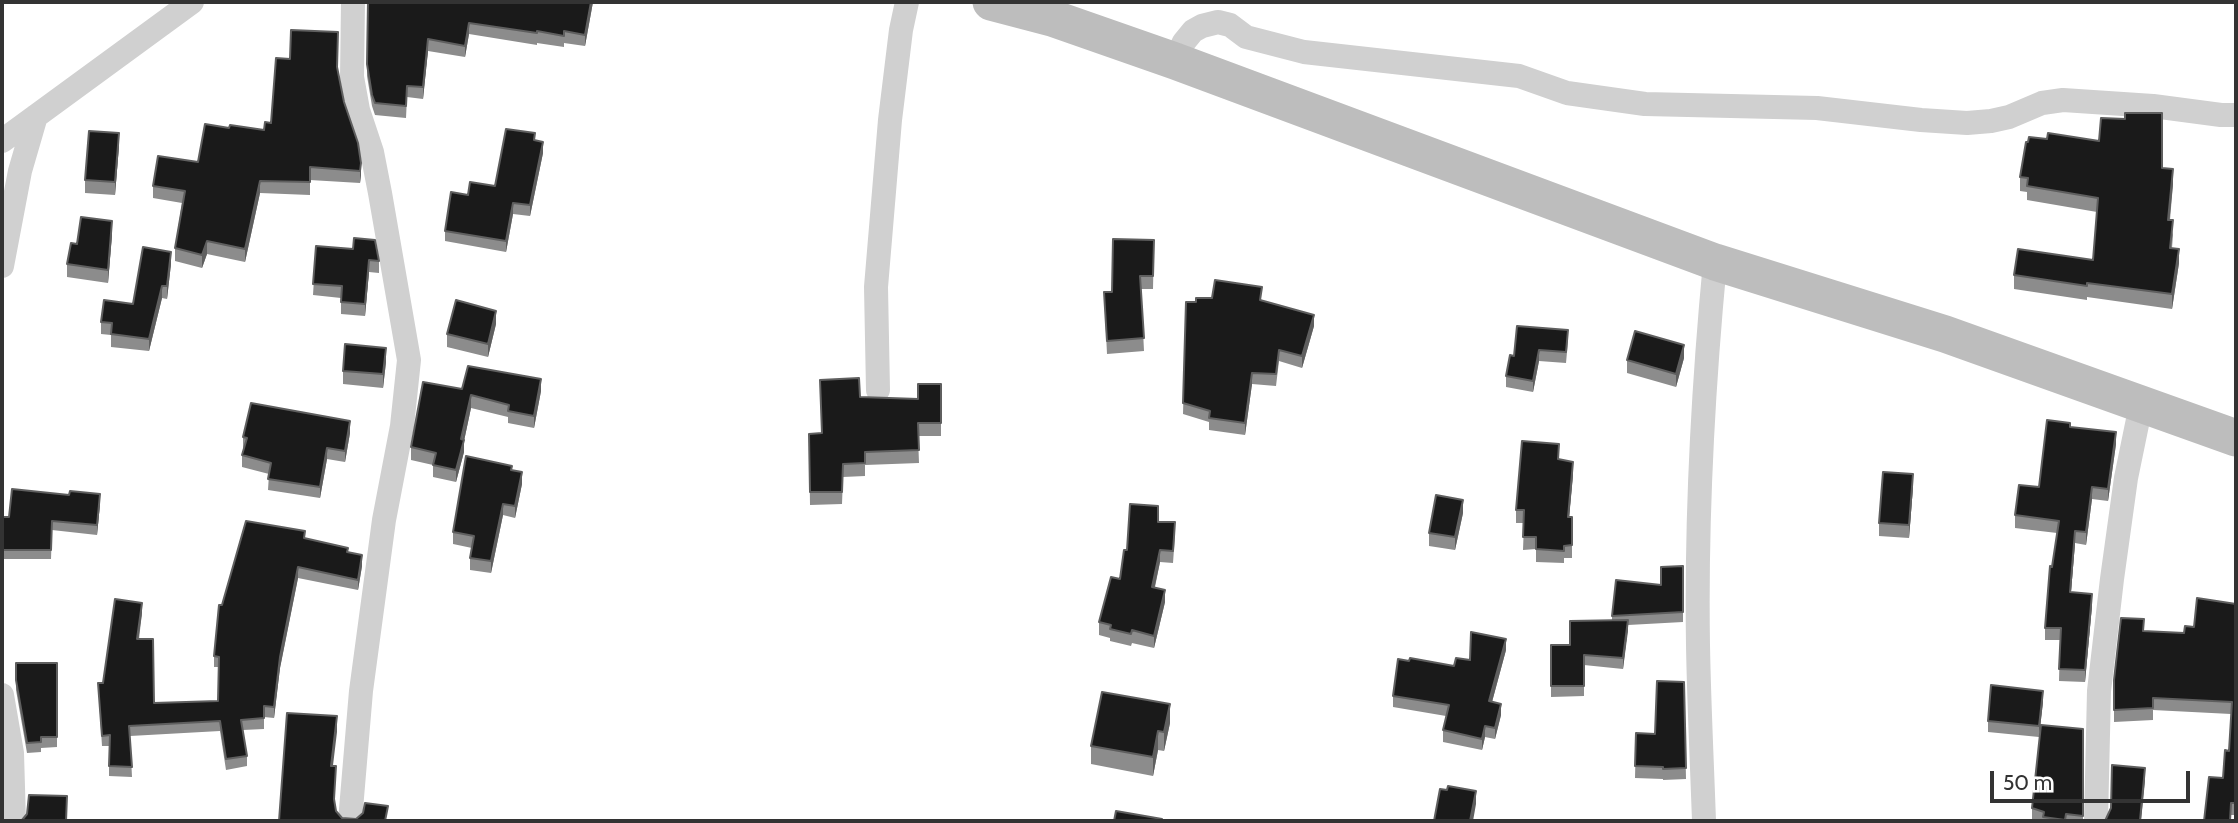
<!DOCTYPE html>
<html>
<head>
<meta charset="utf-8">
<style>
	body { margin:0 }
	#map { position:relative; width:2238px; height:823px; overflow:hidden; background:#fff; font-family:Cabin,sans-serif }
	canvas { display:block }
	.frame { position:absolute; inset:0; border:4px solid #333; pointer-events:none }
	.scale { position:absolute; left:1990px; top:771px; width:200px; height:32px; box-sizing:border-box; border:4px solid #333; border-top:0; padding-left:9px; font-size:21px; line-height:24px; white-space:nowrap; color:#333; -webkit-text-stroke:5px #fff; paint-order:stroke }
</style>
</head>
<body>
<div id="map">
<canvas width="2238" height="823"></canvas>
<div class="frame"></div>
<div class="scale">50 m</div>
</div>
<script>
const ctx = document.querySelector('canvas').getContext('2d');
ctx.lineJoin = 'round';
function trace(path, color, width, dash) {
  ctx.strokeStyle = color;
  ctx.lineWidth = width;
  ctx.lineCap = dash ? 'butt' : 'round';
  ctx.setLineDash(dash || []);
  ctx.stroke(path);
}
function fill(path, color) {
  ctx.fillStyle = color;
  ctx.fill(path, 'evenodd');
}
trace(new Path2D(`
	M1175,61L1184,42L1193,31L1202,26L1218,22L1230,25L1246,37L1304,52L1519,76L1567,93L1645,104L1817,108L1921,120L1967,123L1991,121L2009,117L2042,103L2063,100L2153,106L2221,115H2236
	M2,141L192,2
	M2,266L20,171L36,116
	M878,390L876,287L890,120L901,30L907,2
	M2,695L12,753L14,821
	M350,821L361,691L384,520L402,426L409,360L380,193L372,152L358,110L352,77L353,2
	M1704,821C1702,763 1699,704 1698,645C1696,517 1703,389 1715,262
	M2096,821L2099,691L2112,579L2126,478L2141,405`), '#d0d0d0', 24);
trace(new Path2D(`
	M991,2L1052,18L1175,61L1715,262L1945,334L2236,438`), '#bdbdbd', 37);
fill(new Path2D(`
	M368,2H593L585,46L564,43V47L537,43V45L469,34L465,57L428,51L423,99L407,97L406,118L375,115L372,106L367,76Z
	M290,59L337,67L344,102L361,175L360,183L310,180V195L260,193L245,262L207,254L202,268L175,261V248L182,203L153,198V186L198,162L229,128L264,130L271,123Z
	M535,141L543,153L530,216L513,214L506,252L445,241V231L468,195L495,186Z
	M119,146L115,195L85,193V180Z
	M2162,168L2173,184L2170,220L2173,235L2172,248L2179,263L2172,309L2087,297V300L2014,289V275L2093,260L2097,212L2027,200V192L2020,191V177Z
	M112,235L108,283L67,277V264L77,244Z
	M1154,240L1153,289H1141L1144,351L1107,354L1104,292H1112Z
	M316,246L379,261V273L369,272L365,316L341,314V298L313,295Z
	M171,264L167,299L162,298L149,351L111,347V335L101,334V322L133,304Z
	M1262,300L1314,326L1302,368L1279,361L1276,386L1252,384L1245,435L1209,430V422L1183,414L1186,302Z
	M496,324L488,357L447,347V334Z
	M1568,341L1566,363L1539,361L1533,392L1506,387V376L1514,356Z
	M1684,358L1676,387L1627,373V360Z
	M386,362L383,388L343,384V371Z
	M941,384V436H918L919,463L865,465V476L843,477L842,504L810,505L809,434L822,433L860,397L918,399Z
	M462,389L541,391L534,428L508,423V417L471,408L464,441V452L456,482L433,477V465L411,460V447Z
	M2070,428L2116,444L2108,501L2092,499L2086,545L2075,543L2071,592L2092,606L2085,682L2059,681L2060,640H2045V628L2057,533L2015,528V515L2039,487Z
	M350,433L345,462L327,459L320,498L268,490L269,474L242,467V455L244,449H243V437Z
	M1559,460L1573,475L1569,517H1572V558H1564V563L1536,562V549L1523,550L1524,523H1516V510Z
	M512,471L522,484L515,518L503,515L491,573L470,570V558L472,548L453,544V532Z
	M1913,487L1909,538L1879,536V523Z
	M100,504L97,535L52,530L51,559H2V517Z
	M1463,513L1455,550L1429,546V533Z
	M1158,522L1175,535L1173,563L1160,562L1155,587L1165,602L1154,648L1132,643L1131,646L1110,641V638L1099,635V622L1120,579L1127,550Z
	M305,539L348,553L362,566L358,590L298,578L280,668L274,718L264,717V729L243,730L247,756V766L226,770L220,731L130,736L132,777L109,776V746H102L98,683H103L142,613L139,639L154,703L218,701L219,667H214V656L222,605Z
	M1683,566V622L1628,625L1623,669L1584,665V696L1551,697V645H1570L1612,620V616L1661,585Z
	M2236,604V815H2231L2230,821H2204L2223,778L2229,751L2231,714L2153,710V720L2114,722V680L2144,631L2184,633Z
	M1506,650L1492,702L1501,715L1495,739L1485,737L1482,750L1443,742V730L1446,716L1393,707V696L1454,666L1470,660Z
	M16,663H57V747L41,748V752L27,753L16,690Z
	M1684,682L1686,779L1663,780V779L1635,778L1636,733L1655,734Z
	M2043,702L2039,737L1988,732V721Z
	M1170,723L1164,751L1158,750L1153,776L1091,764V746Z
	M2083,729V821H2037L2032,820V808Z`), '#8c8c8c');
fill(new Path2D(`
	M591,2H593L585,46V35Z
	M469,23V34L465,57V46Z
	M428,39V51L423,99V87Z
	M119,133V146L115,195V182Z
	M543,142V153L530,216V205Z
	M361,163V175L360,183V171Z
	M2173,169V184L2168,235V220Z
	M260,181V193L245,262V249Z
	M513,203V214L506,252V241Z
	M112,221V235L108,283V270Z
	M207,241V254L202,268V255Z
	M2179,249V263L2172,309V294Z
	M171,252V264L167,299V286Z
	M369,260V272L365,316V304Z
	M162,286V298L149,351V339Z
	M496,311V324L488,357V344Z
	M1314,315V326L1302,368V356Z
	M1684,345V358L1676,387V374Z
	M386,348V362L383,388V374Z
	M1539,350V361L1533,392V381Z
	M1252,373V384L1245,435V423Z
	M541,379V391L534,428V416Z
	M471,395V408L464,441V452L456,482V470Z
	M350,421V433L345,462V451Z
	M2116,432V444L2108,501V489Z
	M327,448V459L320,498V487Z
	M1573,462V475L1568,530V517Z
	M522,472V484L515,518V506Z
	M1913,474V487L1909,538V525Z
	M2092,487V499L2086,545V532Z
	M100,494V504L97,535V525Z
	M1463,500V513L1455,550V537Z
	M503,504V515L491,573V561Z
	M2075,531V543L2070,604V592Z
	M1160,550V562L1152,599V587Z
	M362,555V566L358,590V580Z
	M298,567V578L280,668L274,718V707L280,657Z
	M1165,590V602L1154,648V636Z
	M2092,594V606L2085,682V670Z
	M142,603V613L137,649V639Z
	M1628,620V631L1623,669V658Z
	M1506,639V650L1489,713V701Z
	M2043,691V702L2039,737V726Z
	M1170,704V723L1164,751V732Z
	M1501,704V715L1495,739V728Z
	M337,716V732L331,782V766Z
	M1485,726V737L1482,750V739Z
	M1158,731V750L1153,776V757Z
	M2145,768V781L2141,821H2140Z
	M1476,791V804L1473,821H1470Z`), '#5f5f5f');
const building = new Path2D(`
	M368,2H591L585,35L564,31V36L537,31V33L469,23L465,46L428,39L423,87L407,86L406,106L375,103L372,95L367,64Z
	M291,30L338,32L337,67L344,102L358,143L361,163L360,171L310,167V182L260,181L245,249L207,241L202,255L175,248L185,191L153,186L158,156L198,162L205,124L229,128L230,125L264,130L265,122L271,123L276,58L290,59Z
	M2125,113H2162V168L2173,169L2168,220H2173L2170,248L2179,249L2172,294L2087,283V286L2014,275L2018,249L2093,260L2098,198L2027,186L2028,178L2020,177L2026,142H2028L2029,137L2047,139L2048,133L2099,141L2101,118L2125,119Z
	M506,129L535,133L534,140L543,142L530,205L513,203L506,241L445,231L451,192L468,195L470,182L495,186Z
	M89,131L119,133L115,182L85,180Z
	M81,217L112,221L108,270L67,264L71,243L77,244Z
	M354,238L375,240L379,261L369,260L365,304L341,302L342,286L313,284L316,246L353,249Z
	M1113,239L1154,240L1153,276H1140L1144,338L1107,341L1104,292H1112Z
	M143,247L171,252L167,286H162L149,339L111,334L112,323L101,322L104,300L133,304Z
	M1215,280L1262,287L1260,300L1314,315L1302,356L1279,350L1276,374L1252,373L1245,423L1209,418L1210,411L1183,403L1186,302H1196V298H1212Z
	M456,300L496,311L488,344L447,334Z
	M1517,326L1568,330L1566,352L1539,350L1533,381L1506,376L1510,355L1514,356Z
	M1635,331L1684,345L1676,374L1627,360Z
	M345,344L386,348L383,374L343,371Z
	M468,366L541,379L534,416L508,411L509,405L471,395L461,439L464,440L456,470L433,465L436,453L411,447L423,382L462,389Z
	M859,378L860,397L918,399V384H941V423H918L919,450L865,452V463L843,464L842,492H810L809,434L822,433L820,380Z
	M251,403L350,421L345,451L327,448L320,487L268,479L271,463L242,455L247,438L243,437Z
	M2047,420L2070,423V427L2116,432L2108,489L2092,487L2086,532L2075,531L2070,592L2092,594L2085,670L2059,669L2061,628H2045L2050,566L2052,567L2059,521L2015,515L2019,485L2039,487Z
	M1522,441L1559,444L1558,459L1573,462L1568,517H1572V545L1564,546V551L1536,549V537H1523L1524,510H1516Z
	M466,456L512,466L511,470L522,472L515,506L503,504L491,561L470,558L474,536L453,532Z
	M1883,472L1913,474L1909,525L1879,523Z
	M12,489L69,495L70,491L100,494L97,525L52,521L51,550H2V517H9Z
	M1436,495L1463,500L1455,537L1429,533Z
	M1130,504L1158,506V522H1175L1173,551L1160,550L1152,587L1165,590L1154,636L1132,630L1131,634L1110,629L1111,625L1099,622L1111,577L1120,579L1124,550H1127Z
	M246,521L305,531L304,538L348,548L347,552L362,555L358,580L298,567L280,657L274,707L264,706V718L241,720L247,756L226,759L220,721L129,726L132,767L109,766L110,735L102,736L98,683H103L115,599L142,603L137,639H153L154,703L218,701L219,657L214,656L219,605H222Z
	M1683,566V612L1612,616L1616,580L1661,585V567Z
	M2197,598L2236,604V803H2231L2230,821H2204L2209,777L2223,778L2225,750L2229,751L2232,702L2153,698V708L2114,710V680L2121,618L2144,619L2143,631L2184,633L2185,626L2194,627Z
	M1628,620L1623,658L1584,655V686H1551V645H1570V621Z
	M1471,632L1506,639L1489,701L1501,704L1495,728L1485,726L1482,739L1443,730L1449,705L1393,696L1398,659L1409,661L1410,658L1454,666L1456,658L1470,660Z
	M16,663H57V737H41V742L27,743L16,680Z
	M1657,681L1684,682L1686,768L1663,769V767L1635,766L1636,733L1655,734Z
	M1991,685L2043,691L2039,726L1988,721Z
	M1102,692L1170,704L1164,732L1158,731L1153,757L1091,746Z
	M287,713L337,716L331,766H336L334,799L336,811L342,818L356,819L363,813L365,803L388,806L385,821H279Z
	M2041,725L2083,729V816L2066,814L2065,820L2043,817L2044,812L2032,808Z
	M2112,765L2145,768L2140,820L2152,821H2105L2111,808Z
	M1448,786L1476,791L1470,821H1434L1440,789L1447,790Z
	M29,795L67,796L66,821L22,820L27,814Z
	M1116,811L1162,819V821H1114Z`);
fill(building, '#1a1a1a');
trace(building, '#5f5f5f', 2);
</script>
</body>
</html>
